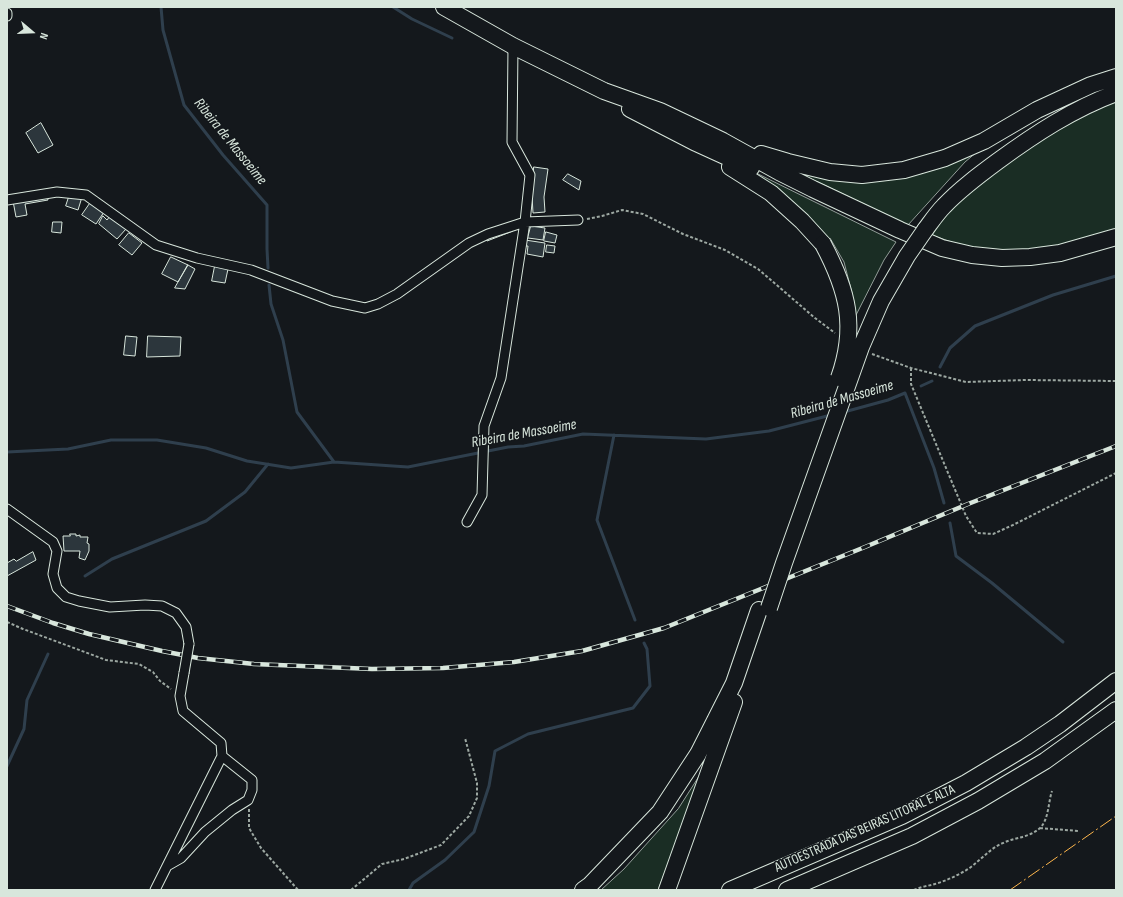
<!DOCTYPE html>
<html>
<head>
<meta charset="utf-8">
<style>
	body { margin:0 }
	#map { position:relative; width:1123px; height:897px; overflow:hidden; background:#14181c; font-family:"Sofia Sans Condensed",sans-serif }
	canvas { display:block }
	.frame { position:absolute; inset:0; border:8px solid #d8e6dc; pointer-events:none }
	.north { position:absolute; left:12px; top:12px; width:40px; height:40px; -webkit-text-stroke:3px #14181c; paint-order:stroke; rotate:109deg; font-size:11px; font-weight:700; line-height:16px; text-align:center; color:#d8e6dc }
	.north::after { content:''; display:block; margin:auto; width:14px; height:18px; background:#d8e6dc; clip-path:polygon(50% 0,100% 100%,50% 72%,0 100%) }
</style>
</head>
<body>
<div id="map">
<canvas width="1123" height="897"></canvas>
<div class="frame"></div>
<div class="north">N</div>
</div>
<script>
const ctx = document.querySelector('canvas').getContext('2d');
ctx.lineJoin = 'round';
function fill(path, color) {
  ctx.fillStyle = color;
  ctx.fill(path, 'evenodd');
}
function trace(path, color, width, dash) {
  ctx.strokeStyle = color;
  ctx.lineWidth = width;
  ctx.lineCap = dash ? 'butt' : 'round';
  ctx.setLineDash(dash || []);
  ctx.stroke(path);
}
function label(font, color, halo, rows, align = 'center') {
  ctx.font = font + ' "Sofia Sans Condensed",sans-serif';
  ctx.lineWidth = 3;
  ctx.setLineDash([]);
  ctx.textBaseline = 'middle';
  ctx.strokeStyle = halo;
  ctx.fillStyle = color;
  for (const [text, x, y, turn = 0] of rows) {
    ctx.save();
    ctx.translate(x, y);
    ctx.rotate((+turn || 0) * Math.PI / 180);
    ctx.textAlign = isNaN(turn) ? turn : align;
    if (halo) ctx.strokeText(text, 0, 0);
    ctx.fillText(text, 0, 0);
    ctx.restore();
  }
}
const green = new Path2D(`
	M1116,98V230L1050,248L1006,252L966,247L928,234L950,208L1009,159L1069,119Z
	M984,146L965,162L908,225L780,164L851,177Z
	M750,170L896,242L884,260L853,321L852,293L844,262L830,238L828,240C810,211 776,190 750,170Z
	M705,767L658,890H601L624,869L678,809Z`);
fill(green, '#1a2d24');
trace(green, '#939e99', 1);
trace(new Path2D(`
	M161,7L163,30L184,105L223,155L267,205V249L268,268
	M393,7L412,19L452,38
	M269,285L271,304L283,340L297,412L334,462L408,467L508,447L524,446L583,434L706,439L769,431L831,415
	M940,367L950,348L975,326L1053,295L1116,276
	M921,386L932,381
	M844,412L888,400L905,393L934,468L944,503
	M614,435L597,520L635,620
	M7,452L68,449L111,440H157L206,448L247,461L291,468L334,462
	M950,523L956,556L992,583L1063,642
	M85,576L112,559L206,521L245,492L268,464
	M7,766L24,729L27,700L48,654
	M409,890L413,883L445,860L474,832L489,786L495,751L528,734L633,708L650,686L647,649L644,643`), '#2f3f4d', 3);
const building = new Path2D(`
	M41,123L53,145L38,153L26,133Z
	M534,167L548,169L544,197L545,212L533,213L532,196Z
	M568,174L581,181L579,190L563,180Z
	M70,194L82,197L78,210L66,206Z
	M47,195L48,200L25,204L27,215L16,217L13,201Z
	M91,202L104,212L96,224L82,215Z
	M103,216L107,220L110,216L126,229L117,239L99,224Z
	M53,222H62L61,233L52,232Z
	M531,226L545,228L543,240L528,238Z
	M511,228L513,231L487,241L485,237Z
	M546,232L557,235L555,243L544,241Z
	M129,233L142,243L132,255L119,245Z
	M525,240L545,243L543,257L527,254L528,246H524Z
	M547,245L555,246L554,253L546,252Z
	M171,257L188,265L178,282L162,274Z
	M188,265L195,269L185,289L175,288Z
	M215,266L228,269L225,283L212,281Z
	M126,336L137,337L135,356L124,355Z
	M148,336L181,337L180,356L147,357Z
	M70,534H76V536L80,535V537H88L87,543L89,544V551L85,560L79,558L80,551H64L63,536H70Z
	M33,552L36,560L7,576V563L14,559L16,561Z`);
fill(building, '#2c363c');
trace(building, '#d8e6dc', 1);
const minor = new Path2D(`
	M7,13V16
	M7,200L57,192L86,195L156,245L197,258L251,270L332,301L365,308L378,304L397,294L469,243L488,234L525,222L578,220
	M7,509L53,542L57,551L53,574L57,588L66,597L79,601L110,607L145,605L162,606L176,613L186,627L189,644
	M467,522L482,495L484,426L501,378L525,222L530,175L512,142L513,46
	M167,866L181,858L205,832L232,810L248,800L252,790V780L222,756
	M155,890L222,756L221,743L183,711L180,696L184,673`);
const motorway = new Path2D(`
	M444,7L513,46L604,91L660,111L723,141L779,172L813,189L900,230L942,248L972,255L1002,258L1030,257L1060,253L1116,237
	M630,109L694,142L751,168
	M761,154L788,162L830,172L862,175L904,170L945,158L984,141L1037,110L1091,85L1116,77
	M730,167L771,193L802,221L823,244
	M925,230C931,222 937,213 944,206C960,189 979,175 998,161C1035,134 1073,109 1116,93
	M583,890L590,885L660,812L698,754L734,683L759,610
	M667,890L734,702
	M730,890L902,816L966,783L1026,747L1060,724L1116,681
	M787,890L912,836L978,801L1045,761L1116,710`);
trace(minor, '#d8e6dc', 11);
trace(motorway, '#d8e6dc', 18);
trace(new Path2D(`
	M587,219L602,216L622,210L643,214L683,234L725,250L758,269L815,318L835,333
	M872,354L911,368L966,382L1026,380L1116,381
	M911,368V384L966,516L977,533L993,534L1013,525L1116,473
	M7,622L23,629L106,660L139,664L153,672L160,681L171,689
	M249,809V828L261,848L298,890
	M1040,828L1078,831
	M351,890L382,864L404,859L441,845L469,816L477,798V783L465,738
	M914,890C920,887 928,886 935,884C945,881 954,877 963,872C977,865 988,849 1003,843C1015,837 1029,838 1040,828C1049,819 1048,803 1052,791`), '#9da8a2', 2, [3, 2]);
trace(minor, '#14181c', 9);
trace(motorway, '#14181c', 16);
const rail = new Path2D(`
	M7,606L53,623L89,634L162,651L198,658L254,664L372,669L443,668L514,662L582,651L664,628L865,547L968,504L1116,446`);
trace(rail, '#d8e6dc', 4.5);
trace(rail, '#14181c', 3, [9]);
const minorBridge = new Path2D(`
	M184,673L189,644`);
const motorwayBridge = new Path2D(`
	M823,244C848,291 857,327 839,378
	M769,608L784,563L861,347L881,301L907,256L925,230`);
trace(minorBridge, '#d8e6dc', 11, []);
trace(motorwayBridge, '#d8e6dc', 18, []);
trace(minorBridge, '#14181c', 9);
trace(motorwayBridge, '#14181c', 16);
trace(new Path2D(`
	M1010,890L1116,816`), '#ffb74d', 1, [14, 3, 2, 3]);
label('14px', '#d8e6dc', '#14181c', [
	["AUTOESTRADA DAS BEIRAS LITORAL E ALTA",865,829,-24]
]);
label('italic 15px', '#d8e6dc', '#14181c', [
	["Ribeira de Massoeime",230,142,51],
	["Ribeira de Massoeime",842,400,-16],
	["Ribeira de Massoeime",524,434,-10]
]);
</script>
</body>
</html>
